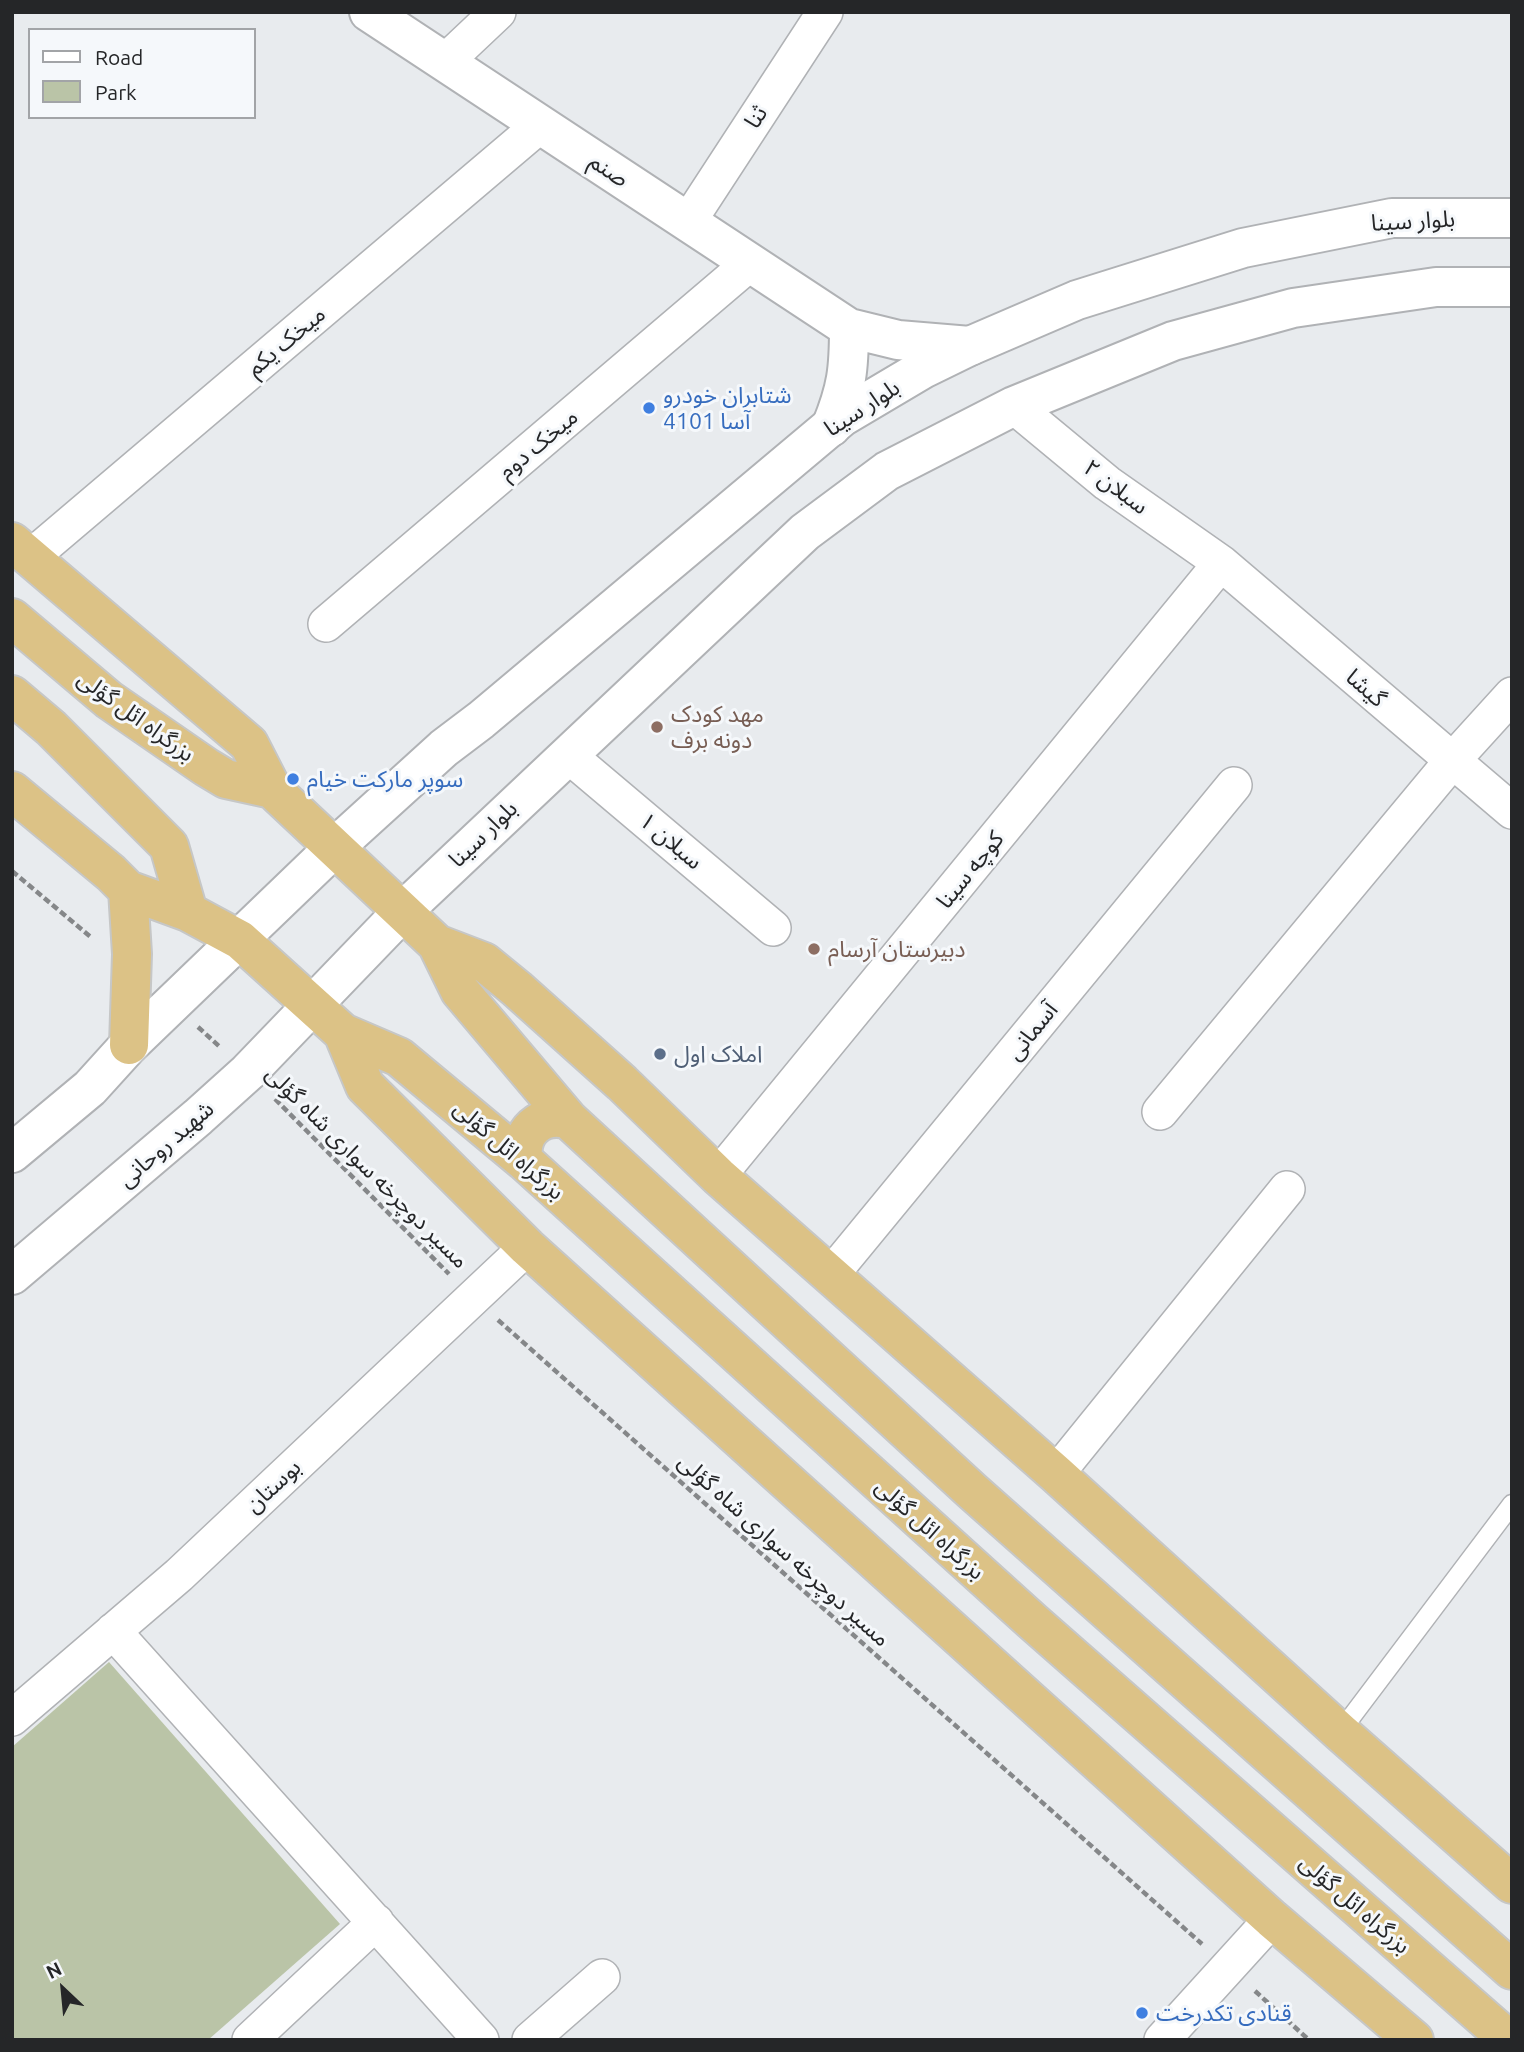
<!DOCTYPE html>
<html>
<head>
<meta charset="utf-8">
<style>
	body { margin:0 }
	#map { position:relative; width:1524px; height:2052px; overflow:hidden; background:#e8ebee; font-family:Ubuntu,sans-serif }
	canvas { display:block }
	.frame { position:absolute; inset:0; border:14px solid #252628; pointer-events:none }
	.legend { position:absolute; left:28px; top:28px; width:228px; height:91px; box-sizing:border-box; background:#f5f8fb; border:2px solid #a2a4a7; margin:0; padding:9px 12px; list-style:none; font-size:21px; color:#252628 }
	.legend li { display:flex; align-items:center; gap:14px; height:35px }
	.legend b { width:35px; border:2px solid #a2a4a7 }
	.north { position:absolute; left:28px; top:1954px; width:70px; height:70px; -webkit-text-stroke:5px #f5f8fb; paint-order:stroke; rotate:334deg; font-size:19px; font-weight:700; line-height:28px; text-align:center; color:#252628 }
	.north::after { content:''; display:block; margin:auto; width:24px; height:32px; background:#252628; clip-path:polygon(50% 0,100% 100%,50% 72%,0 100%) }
</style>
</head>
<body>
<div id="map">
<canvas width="1524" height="2052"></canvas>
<div class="frame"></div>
<ul class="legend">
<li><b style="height:9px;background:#fff"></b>Road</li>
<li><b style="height:19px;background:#bac4a7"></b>Park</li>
</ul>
<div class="north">N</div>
</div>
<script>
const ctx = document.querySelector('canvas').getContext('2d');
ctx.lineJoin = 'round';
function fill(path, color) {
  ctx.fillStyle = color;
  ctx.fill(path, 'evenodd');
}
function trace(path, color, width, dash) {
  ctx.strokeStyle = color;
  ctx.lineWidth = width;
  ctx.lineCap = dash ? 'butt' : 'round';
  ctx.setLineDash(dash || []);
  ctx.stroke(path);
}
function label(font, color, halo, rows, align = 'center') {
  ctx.font = font + ' Ubuntu,"Noto Sans Arabic",sans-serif';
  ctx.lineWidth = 6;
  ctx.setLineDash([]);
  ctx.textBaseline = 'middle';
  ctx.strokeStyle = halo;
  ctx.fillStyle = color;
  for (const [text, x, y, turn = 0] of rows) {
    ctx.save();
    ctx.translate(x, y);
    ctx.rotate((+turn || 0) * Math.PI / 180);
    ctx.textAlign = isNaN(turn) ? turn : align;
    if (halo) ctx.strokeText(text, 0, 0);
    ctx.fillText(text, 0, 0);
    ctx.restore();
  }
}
fill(new Path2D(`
	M109,1662L340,1924L208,2040H12V1747Z`), '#bac4a7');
const service = new Path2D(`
	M1340,1732L1512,1504`);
const minor = new Path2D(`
	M445,62L498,12
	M688,222L825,12
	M1014,406L1107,483L1221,563L1512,811
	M31,557L540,125
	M326,624L750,263
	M568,755L773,928
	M1160,1112L1452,761L1512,695
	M718,1176L1221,563
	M830,1276L1234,785
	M1056,1474L1287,1189
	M113,1631L481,2040
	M12,1718L179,1575L527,1247
	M250,2040L376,1922
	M530,2040L602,1977
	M1162,2040L1272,1919`);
const tertiary = new Path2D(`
	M369,12L849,328L898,340L970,346
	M831,427C847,388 849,369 849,328`);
const secondary = new Path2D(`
	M12,1153L90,1088L129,1045L335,847L444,748L481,720L842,417L923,369L970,346L1077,300L1243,248L1392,218H1512
	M12,1275L198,1117L248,1072L404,910L805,532L887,471L1014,406L1173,341L1293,308L1436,287H1512`);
const trunk = new Path2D(`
	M12,542L249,744L272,789L437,944L484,962L517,989L622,1083L718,1176L1056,1474L1340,1732L1512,1884
	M12,618L109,700L206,767L226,779L272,789
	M12,695L51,728L169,846L188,912
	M12,791L111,873L128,890L188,912L240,940L343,1033L365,1086L527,1247L1272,1919L1414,2040
	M128,890L132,954L129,1045
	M437,944L460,991L569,1120L972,1491L1512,1970
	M343,1033L399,1057L524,1161L1032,1621L1509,2040
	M524,1161C517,1133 541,1111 569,1120`);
trace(service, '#b0b2b5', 21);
trace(minor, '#b0b2b5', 38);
trace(tertiary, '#b0b2b5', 42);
trace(secondary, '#b0b2b5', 42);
trace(trunk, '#c6c7c7', 42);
trace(new Path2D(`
	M12,871L92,938
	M198,1027L220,1047
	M275,1099L449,1274
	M498,1320L1202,1944
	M1255,1991L1309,2040`), '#858789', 4.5, [7, 3.5]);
trace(service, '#fff', 18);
trace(minor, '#fff', 35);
trace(tertiary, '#fff', 38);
trace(secondary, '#fff', 38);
trace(trunk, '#dcc286', 38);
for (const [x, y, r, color] of [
	[649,408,7,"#3f7fe0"],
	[657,727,7,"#8d6e63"],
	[293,779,7,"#3f7fe0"],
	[814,949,7,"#8d6e63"],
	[660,1054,7,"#5c6f8a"],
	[1142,2013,7,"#3f7fe0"]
]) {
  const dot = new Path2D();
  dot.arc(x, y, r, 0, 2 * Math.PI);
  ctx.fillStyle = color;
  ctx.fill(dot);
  trace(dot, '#f5f8fb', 2.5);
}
label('23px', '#252628', '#f5f8fb', [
	["ثنا",756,117,-57],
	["صنم",609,170,33],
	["بلوار سینا",1413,221,-3],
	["میخک یکم",286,341,-40],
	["بلوار سینا",862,408,-33],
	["میخک دوم",538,444,-40],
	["سبلان ۲",1116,487,37],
	["گیشا",1366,688,41],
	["بزرگراه ائل گؤلی",136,716,36],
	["بلوار سینا",483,834,-44],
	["سبلان ۱",671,841,40],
	["کوچه سینا",970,870,-51],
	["آسمانی",1032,1031,-51],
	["شهید روحانی",166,1144,-41],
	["بزرگراه ائل گؤلی",509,1150,41],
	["مسیر دوچرخه سواری شاه گؤلی",367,1167,45],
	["بوستان",273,1486,-43],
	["بزرگراه ائل گؤلی",930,1529,42],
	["مسیر دوچرخه سواری شاه گؤلی",784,1550,42],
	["بزرگراه ائل گؤلی",1355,1904,41]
]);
label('23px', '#366cbe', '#f5f8fb', [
	["شتابران خودرو",663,395],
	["4101 آسا",663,421],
	["سوپر مارکت خیام",307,779],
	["قنادی تکدرخت",1156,2013]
], 'left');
label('23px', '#785e54', '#f5f8fb', [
	["مهد کودک",671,714],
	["دونه برف",671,740],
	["دبیرستان آرسام",828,949]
], 'left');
label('23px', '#4e5e75', '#f5f8fb', [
	["املاک اول",674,1054]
], 'left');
</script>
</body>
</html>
